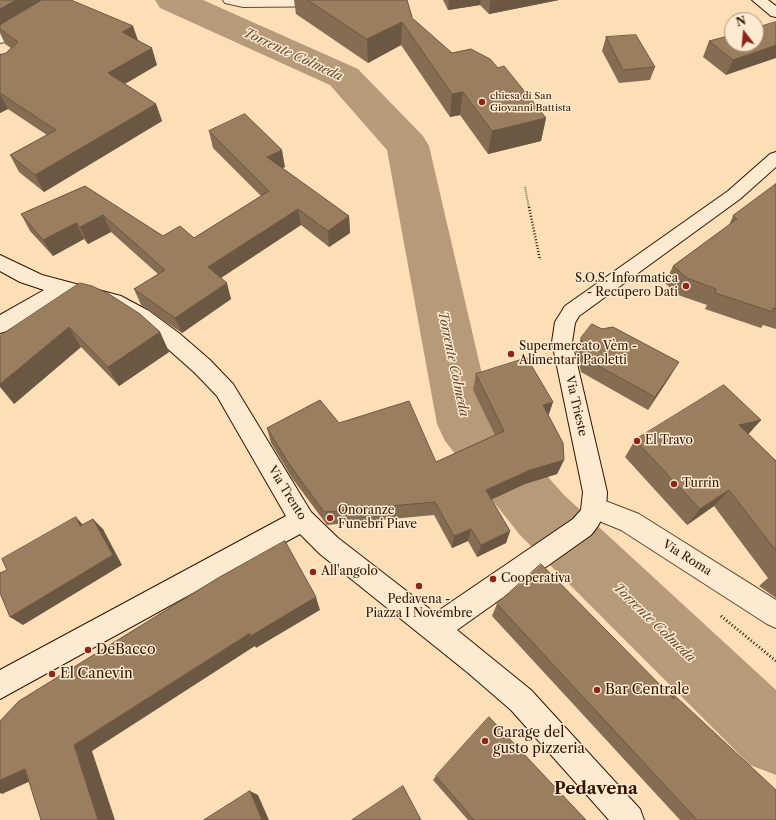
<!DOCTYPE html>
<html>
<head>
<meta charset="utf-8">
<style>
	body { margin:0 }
	#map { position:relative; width:776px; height:820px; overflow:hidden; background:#fcdfb7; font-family:"Libre Caslon Text",serif }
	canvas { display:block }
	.north { position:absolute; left:724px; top:12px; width:40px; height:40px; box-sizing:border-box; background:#fdead0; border:1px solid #ac947d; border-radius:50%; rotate:344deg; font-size:11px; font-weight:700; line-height:16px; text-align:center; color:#321300 }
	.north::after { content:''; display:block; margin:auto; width:14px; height:18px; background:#8f2418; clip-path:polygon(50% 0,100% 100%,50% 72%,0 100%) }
</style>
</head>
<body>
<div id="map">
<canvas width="776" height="820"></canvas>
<div class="north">N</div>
</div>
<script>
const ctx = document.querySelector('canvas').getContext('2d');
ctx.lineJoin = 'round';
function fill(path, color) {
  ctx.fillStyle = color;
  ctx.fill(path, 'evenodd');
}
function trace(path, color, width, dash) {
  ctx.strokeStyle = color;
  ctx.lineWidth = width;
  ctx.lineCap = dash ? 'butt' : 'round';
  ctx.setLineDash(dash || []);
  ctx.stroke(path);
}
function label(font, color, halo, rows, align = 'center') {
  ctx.font = font + ' "Libre Caslon Text",serif';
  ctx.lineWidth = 3;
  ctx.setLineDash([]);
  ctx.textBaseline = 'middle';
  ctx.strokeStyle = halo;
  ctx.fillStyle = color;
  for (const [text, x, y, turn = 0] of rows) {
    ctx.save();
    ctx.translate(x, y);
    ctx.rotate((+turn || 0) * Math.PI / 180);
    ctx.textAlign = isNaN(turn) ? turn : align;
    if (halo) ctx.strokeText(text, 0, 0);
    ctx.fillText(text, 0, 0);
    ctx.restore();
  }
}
fill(new Path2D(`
	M155,0H203L358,69L423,136L429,146L491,413L564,495L776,690V775L750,765L520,535L445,441L437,424L387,150L330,85L160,8Z`), '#b79a79');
const street = new Path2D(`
	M54,0H71L69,3L5,42L0,43V33Z
	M223,0H371L369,3L348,6L243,7L225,3Z
	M595,497L639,514L776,600V628L767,624L621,530L587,516L583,508L587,500Z`);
const secondary = new Path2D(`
	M752,0H768L776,6V17L771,16Z
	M776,152V167L740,199L579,316L575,323L572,342L607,492C607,508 602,523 591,535L457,630L531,690L640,809L644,820H609L511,710L467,672L320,554L300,534L0,699V670L286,516L217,396L195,373L150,333L120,313L103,305L67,296L7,331L0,333V315L44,290L20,282L0,271V255L42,275L121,296L149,311L180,334L210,360L233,384L311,512L338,538L435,613L573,519L581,510L583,492L552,342L555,322L565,306L728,191L770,154Z`);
trace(street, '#64462e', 2);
trace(secondary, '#321300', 2);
trace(new Path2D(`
	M525,187L529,208`), '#321300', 2, [0.5, 1.5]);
trace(new Path2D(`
	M529,207L540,260`), '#321300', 2.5, [1, 2]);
trace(new Path2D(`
	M721,616L776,661`), '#321300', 3, [1, 2.5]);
fill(street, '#fdead0');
fill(secondary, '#fdead0');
fill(new Path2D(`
	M0,0L138,40L157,65L125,84L156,104L162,121L44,192L19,172L10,155L47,135L8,109L0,113V53L1,54L6,53L11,48L5,44L0,33Z
	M294,0H407L412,17V18L452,53L498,68L546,118L541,141L488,154L460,115L450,117L401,45L368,63L296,14Z
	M443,0H559L489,14L480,5L448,10Z
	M606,37L655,67L650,80L619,83L602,51Z
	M709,41L756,44L726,75L703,57Z
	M209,131L285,167L282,168L349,216L350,233L329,247L301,225L221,278L231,299L182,333L141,305L134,289L158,274L111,232L88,244L84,239L53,256L30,231L21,214L85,186L163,236L194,238L261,196L213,148Z
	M776,184V329L763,325L761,328L705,309L707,305L678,295L665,283L673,266L729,225L733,216Z
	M92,286L160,332L169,352L119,386L81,347L14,404Z
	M581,338L671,375L648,410L581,372L576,351Z
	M476,374L553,402L548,415L564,460L557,474L525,484L491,499L510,531L506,543L477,557L468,541L452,548L434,515L327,525L292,478L271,443L267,428L339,423L436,462L495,435L473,390Z
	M761,420L748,434L776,461V598L759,586L768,578L714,506L687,525L625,457L635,440Z
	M497,604L670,695L673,694L776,820H680L492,616Z
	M436,776L586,820H468L433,780Z`), '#856c52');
fill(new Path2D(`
	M16,0H44L0,29V9Z
	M449,0H481L480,5L448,10Z
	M490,0H559L489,14Z
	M402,22L401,45L368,63L367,39Z
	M133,26L139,43L122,32Z
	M776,45V58L726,75L733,60Z
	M152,48L157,65L114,90L108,73Z
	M463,92L460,115L450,117L452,94Z
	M0,94L8,109L0,113Z
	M156,104L162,121L44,192L35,175Z
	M546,118L541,141L488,154L492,131Z
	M282,150L285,167L270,174L267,157Z
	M298,209L301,225L213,283L208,267Z
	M103,215L111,232L88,244L80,227Z
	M349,216L350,233L329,247L328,231Z
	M76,223L84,239L53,256L43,240Z
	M227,283L231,299L182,333L175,318Z
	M69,327L81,347L14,404L0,387V384Z
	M160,332L169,352L119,386L108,367Z
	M679,362L671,375L648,410L655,397Z
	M553,402L548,417L543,405Z
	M761,420L745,438L739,425Z
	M564,460L557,474L525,484L482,504L486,490L530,470Z
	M729,490L714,506L687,525L700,509Z
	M76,517L85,527L80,526Z
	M93,519L103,529L122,565L23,625L10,617Z
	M471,529L468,541L452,548L454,536Z
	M510,531L506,543L477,557L481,545Z
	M316,597L320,610L256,648L255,646L92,751L115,820H98L74,745L250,633Z
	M25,769L46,774L2,794L0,793V780Z
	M250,791L258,795L269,820H262Z`), '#6c5842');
const building = new Path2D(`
	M0,0H16L0,9Z
	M42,0H71L133,26L122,32L152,48L108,73L156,104L35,175L10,155L56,130L0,93V55L6,53L18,42L0,29V25Z
	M308,0H407L412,17H411L452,53L471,49L490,59L498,68L504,66L546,118L492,131L463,92L452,94L402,22L367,39Z
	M776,22V45L733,60L709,41L732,35V44H756V28Z
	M636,35L655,67L623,70L606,37Z
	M245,114L282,150L267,157L349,216L328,231L298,209L208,267L227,283L175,318L134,289L165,270L103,215L80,227L76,223L43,240L21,214L85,186L163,236L180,226L194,238L269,191L209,131Z
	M776,184V309L773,308V312L715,293L716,289L687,278L673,266L737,219L733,216Z
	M80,283L92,286L109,294L140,314L160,332L108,367L69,327L0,384V336Z
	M592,324L602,329L613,327L679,362L655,397L586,359L581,338Z
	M527,358L553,402L543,405L563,443L564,460L530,470L486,490L510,531L481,545L471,529L454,536L435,502L324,512L289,464L267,428L320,400L339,423L409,401L436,462L504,431L476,374Z
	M724,385L761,420L739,425L776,461V551L729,490L700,509L635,440Z
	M76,517L80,526L93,519L113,555L10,617L0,593V573L7,570L2,559Z
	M285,541L316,597L249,637L250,633L74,745L98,820H41L25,769L0,780V721L19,701L218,578Z
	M541,564L674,699L673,694L776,790V820H697L497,604Z
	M489,717L586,820H474L436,776Z
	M403,786L421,820H352Z
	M250,791L262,820H204Z`);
fill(building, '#9b7d5f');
trace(building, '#6c5842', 1);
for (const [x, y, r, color] of [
	[482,102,4,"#8f2418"],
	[686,286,4,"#8f2418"],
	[511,354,4,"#8f2418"],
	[637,441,4,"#8f2418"],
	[674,484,4,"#8f2418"],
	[330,518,4,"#8f2418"],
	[313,572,4,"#8f2418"],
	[493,579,4,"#8f2418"],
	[419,586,4,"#8f2418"],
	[88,650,4,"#8f2418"],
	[52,674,4,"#8f2418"],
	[597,690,4,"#8f2418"],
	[485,741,4,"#8f2418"]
]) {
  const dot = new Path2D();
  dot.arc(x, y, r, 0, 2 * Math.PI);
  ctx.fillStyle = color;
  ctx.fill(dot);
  trace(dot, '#fdead0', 1.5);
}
label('10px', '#321300', '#fdead0', [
	["chiesa di San",490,96],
	["Giovanni Battista",490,108]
], 'left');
label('12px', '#321300', '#fdead0', [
	["S.O.S. Informatica",678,279,"right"],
	["- Recupero Dati",678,293,"right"],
	["Supermercato Vèm -",519,347],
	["Alimentari Paoletti",519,361],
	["El Travo",645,441],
	["Turrin",682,484],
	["Onoranze",338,511],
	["Funebri Piave",338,525],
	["All'angolo",321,572],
	["Cooperativa",501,579],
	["Pedavena -",419,600,"center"],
	["Piazza I Novembre",419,614,"center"]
], 'left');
label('12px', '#321300', '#fdead0', [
	["Via Trieste",576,406,77],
	["Via Trento",287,493,58],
	["Via Roma",687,558,32]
]);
label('italic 13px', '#674930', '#fdead0', [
	["Torrente Colmeda",293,55,25],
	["Torrente Colmeda",453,364,78],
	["Torrente Colmeda",654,623,44]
]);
label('14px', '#321300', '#fdead0', [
	["DeBacco",96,650],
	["El Canevin",60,674],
	["Bar Centrale",605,690],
	["Garage del",493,733],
	["gusto pizzeria",493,749]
], 'left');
label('bold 17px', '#321300', '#fdead0', [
	["Pedavena",596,789]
]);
</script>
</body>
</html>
